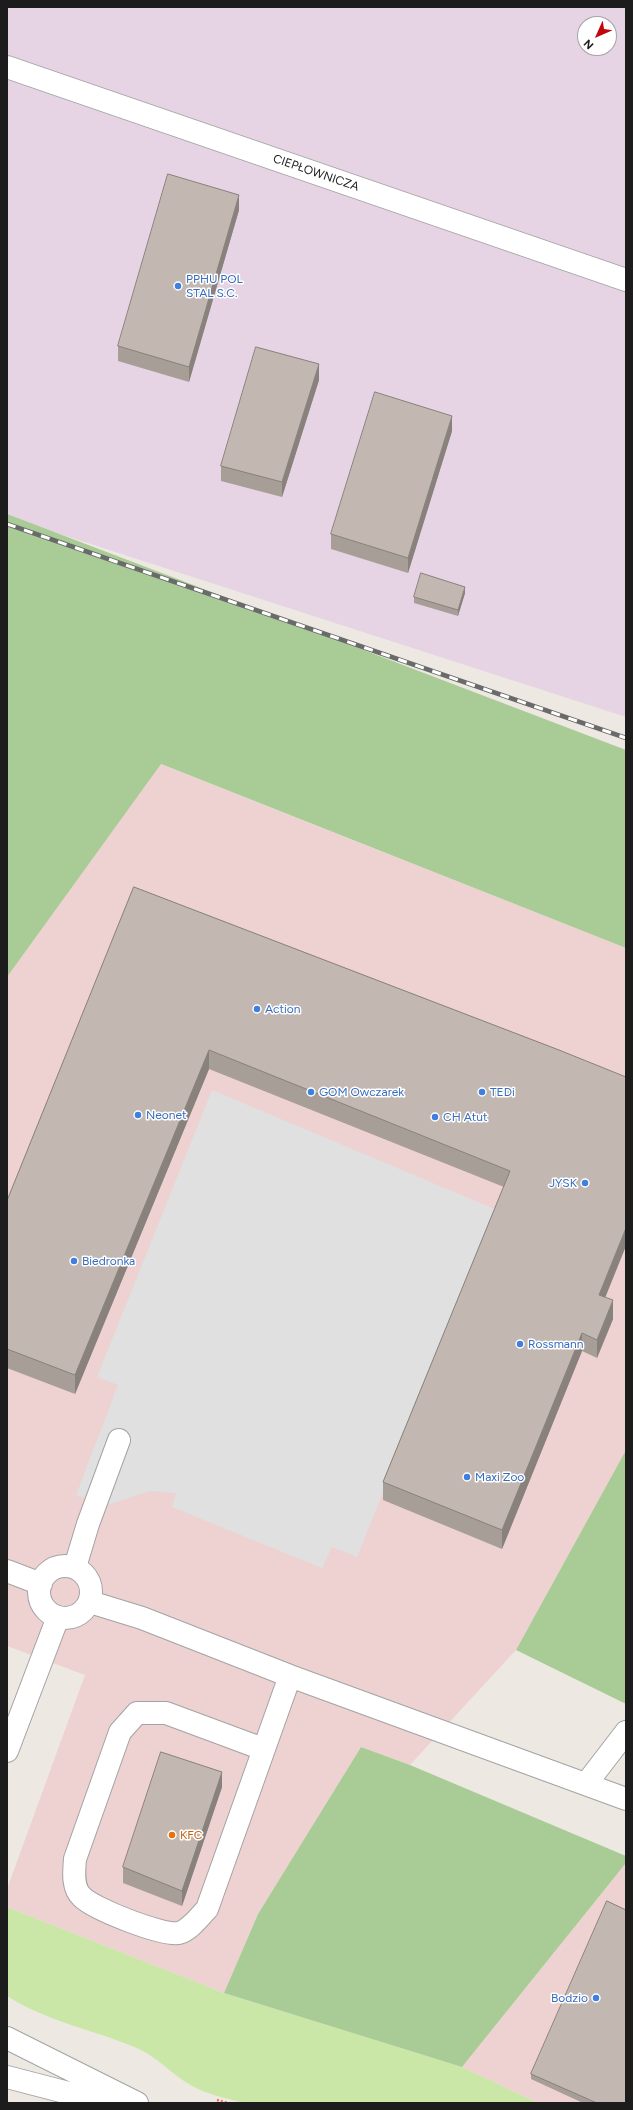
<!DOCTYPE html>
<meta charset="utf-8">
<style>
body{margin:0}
#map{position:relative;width:633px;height:2110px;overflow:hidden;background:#ede9e2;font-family:Figtree,sans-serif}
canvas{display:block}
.frame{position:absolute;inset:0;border:8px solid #1c1c1c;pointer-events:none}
.north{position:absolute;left:577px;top:16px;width:40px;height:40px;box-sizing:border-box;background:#fff;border:1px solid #a4a4a4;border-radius:50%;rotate:225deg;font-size:11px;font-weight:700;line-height:16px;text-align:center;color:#1c1c1c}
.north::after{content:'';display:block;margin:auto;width:14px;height:18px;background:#c3050e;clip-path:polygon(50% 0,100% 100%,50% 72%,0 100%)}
</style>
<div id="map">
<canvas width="633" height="2110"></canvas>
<div class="frame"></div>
<div class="north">N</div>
</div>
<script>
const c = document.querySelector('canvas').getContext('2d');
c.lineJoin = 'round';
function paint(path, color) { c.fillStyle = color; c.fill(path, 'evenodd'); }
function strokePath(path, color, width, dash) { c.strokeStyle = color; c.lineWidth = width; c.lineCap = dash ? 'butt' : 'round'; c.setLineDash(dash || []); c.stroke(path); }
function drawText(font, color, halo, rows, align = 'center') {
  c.font = font + ' Figtree,sans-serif'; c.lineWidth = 3; c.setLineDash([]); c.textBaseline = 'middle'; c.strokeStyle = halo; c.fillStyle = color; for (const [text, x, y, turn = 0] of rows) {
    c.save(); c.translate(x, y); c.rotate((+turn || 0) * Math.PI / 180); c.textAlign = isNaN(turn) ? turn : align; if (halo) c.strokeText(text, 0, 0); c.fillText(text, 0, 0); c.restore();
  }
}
paint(new Path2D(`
 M160,764L626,948V1450L516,1650L410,1765L361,1747L258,1914L224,1993L7,1907V1889L85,1675L7,1646V977Z
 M626,1863V2103H538L462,2067Z`), '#eed1d1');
paint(new Path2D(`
 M7,7H626V717L7,517ZM585,24H609V48H585Z`), '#e6d4e4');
paint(new Path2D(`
 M7,1907L224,1993L462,2067L538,2103H246C224,2098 203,2094 184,2081C169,2071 156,2057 139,2049C95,2030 48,2022 7,1996Z`), '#cae7a8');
paint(new Path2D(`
 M7,514L626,750V948L161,764L7,977Z
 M626,1450V1704L516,1650Z
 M361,1747L410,1765L626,1856V1863L462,2067L224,1993L258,1914Z`), '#a9cc97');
paint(new Path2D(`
 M212,1090L497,1210L357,1557L332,1547L322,1568L172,1507L176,1493L150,1491L108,1505L76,1495L118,1385L97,1377Z`), '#e0e0e0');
const minor = new Path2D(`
 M7,67L626,280
 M39 1592a26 26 0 1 1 52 0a26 26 0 1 1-52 0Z
 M75,1567L88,1524L119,1440
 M7,1571L41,1584
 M90,1602L142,1618L290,1676L626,1799
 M263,1749L166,1713H137L120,1732L75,1859C74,1871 72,1888 82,1897C94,1909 162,1936 179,1933C190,1930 200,1916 207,1909L290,1676
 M7,1751L58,1617
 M586,1784L626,1732
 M7,2038L137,2103
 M7,2077L107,2103`);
strokePath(minor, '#a3a3a3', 24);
strokePath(new Path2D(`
 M217,2100L228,2103`), '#f6716a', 2.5, [2, 2]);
strokePath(minor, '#fff', 22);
const rail = new Path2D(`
 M7,524L626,738`);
strokePath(rail, '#6a6a6a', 4.5);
strokePath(rail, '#fff', 3, [9]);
paint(new Path2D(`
 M239,210L189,382L118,361V346Z
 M319,380L282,497L221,481V466Z
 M452,431L408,573L331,549V534Z
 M465,593L458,616L414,603V597Z
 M134,887L559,1050L605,1297L613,1319L597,1358L582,1351L502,1549L383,1500V1482L504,1187L209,1069L75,1394L7,1368V1201Z
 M222,1787L182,1906L123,1883V1867Z
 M531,2074L626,2103H583L531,2079Z`), '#a79e98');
paint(new Path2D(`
 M239,195V210L189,382V367Z
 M319,364V380L282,497V482Z
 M452,416V431L408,573V558Z
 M465,587V593L458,616V610Z
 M209,1050V1069L75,1394V1375Z
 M626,1228V1246L599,1313V1295Z
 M613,1300V1319L597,1358V1340Z
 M582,1333V1351L502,1549V1530Z
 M222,1772V1787L182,1906V1891Z`), '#88817c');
const building = new Path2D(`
 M168,174L239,195L189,367L118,346Z
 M256,347L319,364L282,482L221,466Z
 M375,392L452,416L408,558L331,534Z
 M421,573L465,587L458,610L414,597Z
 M134,887L559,1050L626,1077V1228L599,1295L613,1300L597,1340L582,1333L502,1530L383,1482L510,1171L209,1050L75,1375L7,1349V1201Z
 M161,1752L222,1772L182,1891L123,1867Z
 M607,1901L626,1910V2103H597L531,2074Z`);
paint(building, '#c2b8b1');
strokePath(building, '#88817c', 1);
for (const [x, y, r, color] of [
 [178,286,4,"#3f7fe0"],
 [257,1009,4,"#3f7fe0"],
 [311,1092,4,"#3f7fe0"],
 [482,1092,4,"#3f7fe0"],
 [138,1115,4,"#3f7fe0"],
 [435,1117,4,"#3f7fe0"],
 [585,1183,4,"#3f7fe0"],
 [74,1261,4,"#3f7fe0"],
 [520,1344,4,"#3f7fe0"],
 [467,1477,4,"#3f7fe0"],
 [172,1835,4,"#e8710a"],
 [596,1998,4,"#3f7fe0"]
]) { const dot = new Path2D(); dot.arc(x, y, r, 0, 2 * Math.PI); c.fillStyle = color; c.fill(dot); strokePath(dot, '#fff', 1.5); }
drawText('12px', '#1c1c1c', '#fff', [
 ["CIEPŁOWNICZA",316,173,19]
]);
drawText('12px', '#366cbe', '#fff', [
 ["PPHU POL",186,279],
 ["STAL S.C.",186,293],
 ["Action",265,1009],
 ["GOM Owczarek",319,1092],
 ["TEDi",490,1092],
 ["Neonet",146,1115],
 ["CH Atut",443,1117],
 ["JYSK",577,1183,"right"],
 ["Biedronka",82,1261],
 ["Rossmann",528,1344],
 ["Maxi Zoo",475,1477],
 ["Bodzio",588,1998,"right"]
], 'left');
drawText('12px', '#c56008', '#fff', [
 ["KFC",180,1835]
], 'left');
</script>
